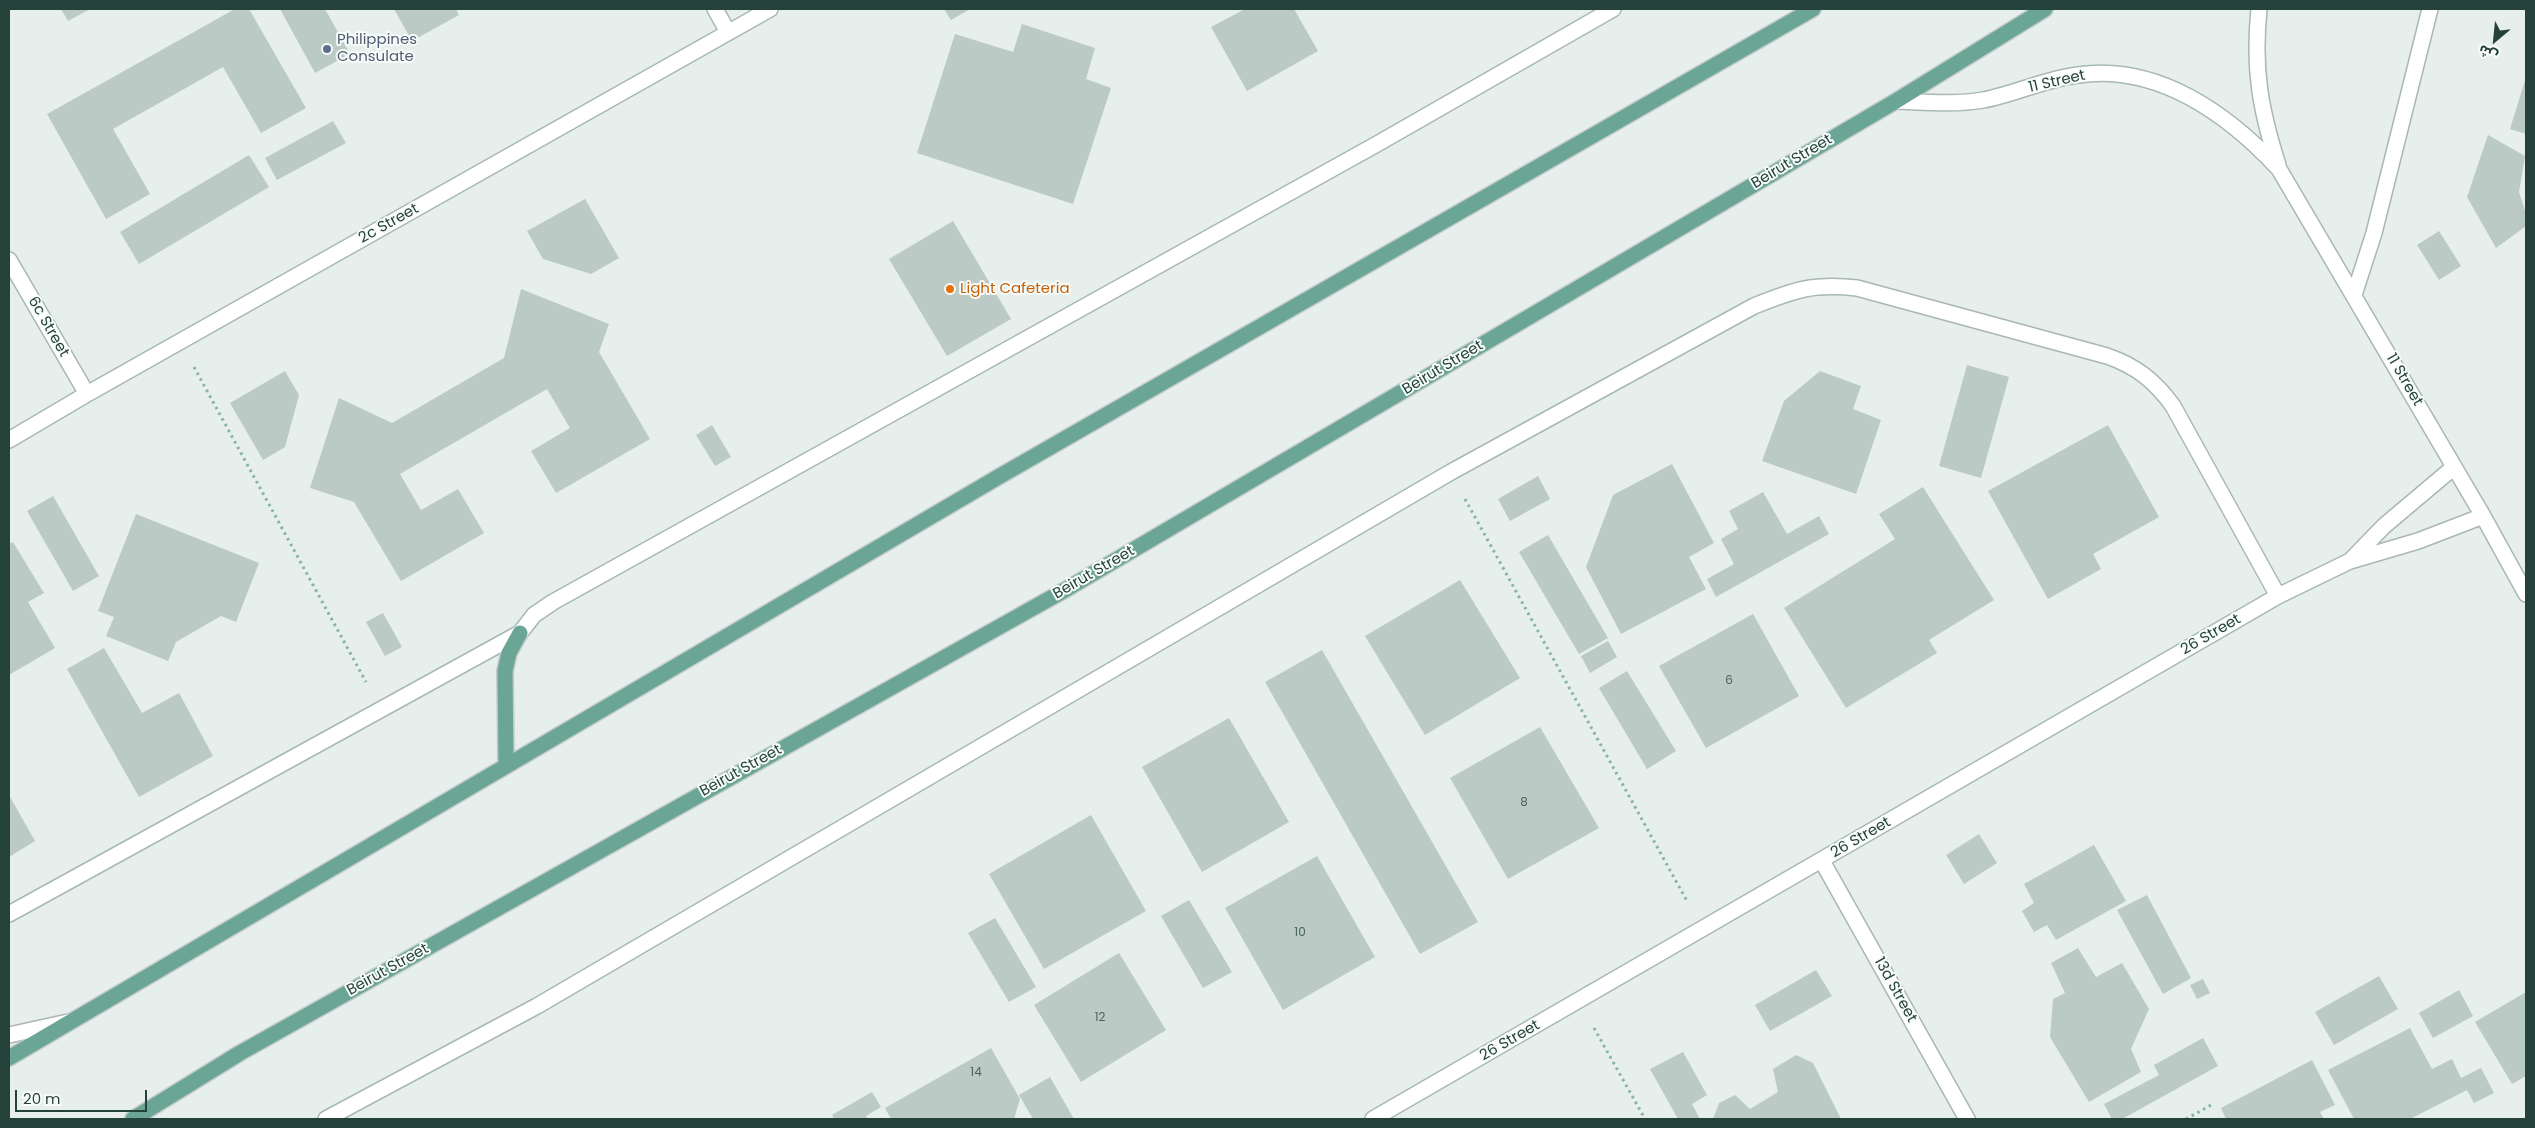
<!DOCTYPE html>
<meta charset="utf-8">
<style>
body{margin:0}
#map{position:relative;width:2535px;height:1128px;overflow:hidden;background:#e6efeb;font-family:Poppins,"Noto Sans Arabic",sans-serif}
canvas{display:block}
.frame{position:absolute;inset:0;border:10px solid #24423a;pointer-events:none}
.north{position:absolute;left:2470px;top:15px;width:50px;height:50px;-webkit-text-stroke:4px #f7fbf9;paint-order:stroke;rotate:208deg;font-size:14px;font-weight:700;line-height:20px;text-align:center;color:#24423a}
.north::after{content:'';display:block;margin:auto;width:18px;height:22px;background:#24423a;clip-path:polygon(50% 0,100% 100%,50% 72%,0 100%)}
.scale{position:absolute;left:15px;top:1090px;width:132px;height:22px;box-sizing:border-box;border:2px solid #24423a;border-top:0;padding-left:6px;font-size:15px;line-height:18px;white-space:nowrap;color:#24423a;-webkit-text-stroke:4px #f7fbf9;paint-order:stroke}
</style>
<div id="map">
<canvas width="2535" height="1128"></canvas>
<div class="frame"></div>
<div class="north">ش</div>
<div class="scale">20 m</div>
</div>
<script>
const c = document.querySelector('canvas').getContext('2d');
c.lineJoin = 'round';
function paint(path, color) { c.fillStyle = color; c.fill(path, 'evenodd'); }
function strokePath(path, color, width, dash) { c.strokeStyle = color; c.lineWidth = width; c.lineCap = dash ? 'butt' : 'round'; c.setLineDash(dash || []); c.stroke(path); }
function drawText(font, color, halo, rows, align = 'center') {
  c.font = font + ' Poppins,sans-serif'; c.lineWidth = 4; c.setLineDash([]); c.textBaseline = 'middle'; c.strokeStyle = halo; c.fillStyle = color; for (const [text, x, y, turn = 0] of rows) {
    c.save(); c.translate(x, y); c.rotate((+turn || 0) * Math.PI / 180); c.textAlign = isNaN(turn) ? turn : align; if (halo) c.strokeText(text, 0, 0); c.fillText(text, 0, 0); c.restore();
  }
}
paint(new Path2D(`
 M61,9H90L68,21Z
 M235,9H249L306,108L261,133L223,67L113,129L150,194L106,219L47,114Z
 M280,9H325L350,54L315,73Z
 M394,9H456L459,15L412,41Z
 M944,9H970L951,20Z
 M1245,9H1294L1318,51L1247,91L1211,27Z
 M1022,24L1095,48L1086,79L1111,88L1073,204L917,153L955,34L1013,52Z
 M2526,77V134L2510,129Z
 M333,121L346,143L277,180L265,158Z
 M2488,135L2525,156L2519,192L2526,214V226L2496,248L2467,197Z
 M249,155L269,187L139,264L120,232Z
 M585,199L619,258L591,274L543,259L527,231Z
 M953,221L1011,319L947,356L889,259Z
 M2439,231L2461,266L2439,280L2417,245Z
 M521,289L609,324L599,352L650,439L556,493L531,451L570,428L547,389L400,474L421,510L458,489L484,533L401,581L354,502L310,488L339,398L392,423L504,358Z
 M1967,365L2009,377L1981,478L1939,466Z
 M285,371L299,395L285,447L263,460L230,403Z
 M1820,371L1861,386L1853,409L1881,420L1856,494L1762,461L1784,401Z
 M712,425L731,457L715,466L696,435Z
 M2108,425L2159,517L2093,554L2101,569L2048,599L1988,491Z
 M1672,464L1714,543L1689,557L1706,589L1621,634L1586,567L1613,495Z
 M1538,476L1550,499L1510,521L1498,499Z
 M1923,487L1994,600L1929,640L1937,653L1846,708L1784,608L1895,539L1879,514Z
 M1763,492L1787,534L1819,516L1829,534L1716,597L1707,579L1734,564L1721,539L1738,529L1729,511Z
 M53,496L99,576L73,591L27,511Z
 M136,514L259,563L236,622L221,616L176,642L168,661L106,636L114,617L98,611Z
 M1548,535L1608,638L1579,654L1519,552Z
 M13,542L44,593L28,602L55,648L9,675V544Z
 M1460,580L1520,678L1425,735L1365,636Z
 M383,613L402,647L385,656L366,622Z
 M1753,614L1799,696L1706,748L1659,666Z
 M1608,641L1617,657L1590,673L1581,656Z
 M104,648L142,713L179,693L213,756L139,797L67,669Z
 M1322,650L1478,922L1420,954L1265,682Z
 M1627,671L1676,751L1647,769L1599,688Z
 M1229,718L1289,822L1202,872L1142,767Z
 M1540,727L1599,828L1508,879L1450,778Z
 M9,795L35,841L9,857Z
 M1091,815L1146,911L1044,969L989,874Z
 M1979,834L1997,863L1964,884L1946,855Z
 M2094,845L2126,901L2056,940L2047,925L2034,932L2022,911L2034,903L2024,884Z
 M1317,856L1375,957L1283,1010L1225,908Z
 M2147,895L2191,978L2163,994L2117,910Z
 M1189,900L1232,972L1203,988L1161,916Z
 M995,918L1036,987L1009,1002L968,933Z
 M2078,948L2096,977L2122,963L2149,1009L2131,1049L2141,1072L2089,1102L2050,1037L2053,999L2065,993L2051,963Z
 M1119,953L1166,1030L1081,1082L1034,1005Z
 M1816,970L1832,996L1770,1031L1755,1005Z
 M2379,976L2398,1009L2334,1045L2315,1012Z
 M2203,979L2210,993L2197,999L2190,985Z
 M2459,990L2473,1016L2433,1038L2419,1013Z
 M2526,992V1076L2512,1084L2475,1022Z
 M2410,1028L2432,1069L2452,1059L2461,1078L2481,1068L2494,1093L2474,1103L2467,1090L2410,1119H2354L2328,1070Z
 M2203,1038L2218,1066L2122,1119H2112L2104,1104L2159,1075L2154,1065Z
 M991,1048L1020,1099L1014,1119H891L885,1108Z
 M1683,1052L1707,1095L1692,1104L1700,1119H1678L1650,1069Z
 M1796,1055L1813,1063L1841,1119H1713L1719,1103L1735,1095L1750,1109L1778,1092L1773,1069Z
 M2312,1060L2335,1105L2320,1112L2324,1119H2226L2221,1108Z
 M1050,1077L1074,1119H1033L1019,1095Z
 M872,1092L881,1107L866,1116L868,1119H834L832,1115Z`), '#bbcac4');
const minor = new Path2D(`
 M715,9L728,32
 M2259,9C2253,69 2260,108 2278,165
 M1896,101C1924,102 1954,105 1983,100C2015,94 2045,79 2078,75C2157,63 2228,114 2279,169L2483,516L2526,594
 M9,260L87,394
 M2354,295L2374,233L2430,9
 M9,440L87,394L770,9
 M2351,560L2384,526L2454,467
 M1822,861L1967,1119
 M9,914L520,633L534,615L553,602L1377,144L1613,9
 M9,1035L68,1022
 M326,1119L537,1006L1451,472L1754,306C1794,290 1813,283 1857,288L2107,356C2136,366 2155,381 2173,406L2278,596
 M1373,1119L2278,596L2350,561L2418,541L2483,516`);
const major = new Path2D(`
 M506,765L505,671L509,653L520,633
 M9,1058L1000,476L1813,9
 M133,1119L240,1053L1065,590L1896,101L2045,9`);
strokePath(minor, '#a8b8b2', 18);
strokePath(major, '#c2cac8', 18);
strokePath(new Path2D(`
 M194,367L366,682
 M1465,499L1687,901
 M1594,1028L1645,1119
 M2186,1119L2213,1104`), '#86b3a5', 3, [2.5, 4]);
strokePath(minor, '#fff', 15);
strokePath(major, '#6aa596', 15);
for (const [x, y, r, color] of [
 [327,49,5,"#5c6f8a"],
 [950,289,5,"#e8710a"]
]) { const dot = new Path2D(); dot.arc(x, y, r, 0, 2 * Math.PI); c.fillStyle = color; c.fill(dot); strokePath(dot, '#f7fbf9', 2); }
drawText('12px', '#4a645c', null, [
 ["6",1729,681],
 ["8",1524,803],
 ["10",1300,933],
 ["12",1100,1018],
 ["14",976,1073]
]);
drawText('15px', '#4e5e75', '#f7fbf9', [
 ["Philippines",337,40],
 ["Consulate",337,57]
], 'left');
drawText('15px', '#24423a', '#f7fbf9', [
 ["11 Street",2057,82,-13],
 ["Beirut Street",1792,162,-31],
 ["2c Street",389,224,-29],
 ["6c Street",48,327,60],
 ["Beirut Street",1443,368,-31],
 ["11 Street",2404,380,60],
 ["Beirut Street",1094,573,-30],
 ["26 Street",2211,635,-30],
 ["Beirut Street",741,771,-29],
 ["26 Street",1861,838,-30],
 ["Beirut Street",388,970,-29],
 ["13d Street",1895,990,61],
 ["26 Street",1510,1041,-30]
]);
drawText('15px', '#c56008', '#f7fbf9', [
 ["Light Cafeteria",960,289]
], 'left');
</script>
